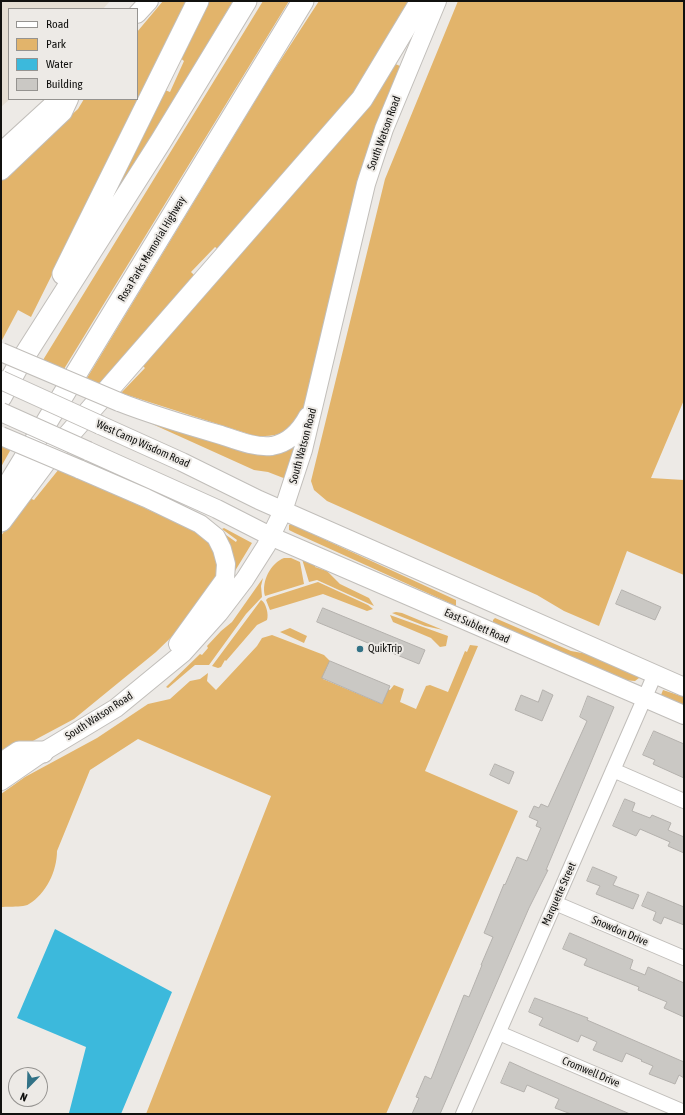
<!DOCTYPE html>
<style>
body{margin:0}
#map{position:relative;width:685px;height:1115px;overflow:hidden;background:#edeae6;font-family:"Asap Condensed",sans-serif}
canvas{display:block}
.frame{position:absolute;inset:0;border:2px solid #11110f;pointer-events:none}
.legend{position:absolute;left:8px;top:8px;width:130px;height:92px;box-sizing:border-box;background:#edeae6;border:1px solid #959390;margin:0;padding:5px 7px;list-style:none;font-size:12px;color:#11110f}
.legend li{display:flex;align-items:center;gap:8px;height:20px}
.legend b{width:20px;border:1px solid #959390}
.north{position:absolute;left:8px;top:1067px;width:40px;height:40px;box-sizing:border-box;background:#edeae6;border:1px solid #959390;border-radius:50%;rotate:203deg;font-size:11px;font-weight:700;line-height:16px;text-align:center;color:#11110f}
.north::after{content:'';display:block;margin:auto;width:14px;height:18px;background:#327286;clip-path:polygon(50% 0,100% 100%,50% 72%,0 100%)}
</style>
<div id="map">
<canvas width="685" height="1115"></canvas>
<div class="frame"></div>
<ul class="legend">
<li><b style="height:5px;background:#fff"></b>Road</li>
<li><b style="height:11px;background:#e2b46b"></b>Park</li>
<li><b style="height:11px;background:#3cb9dc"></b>Water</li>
<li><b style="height:11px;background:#cac8c4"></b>Building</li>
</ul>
<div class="north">N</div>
</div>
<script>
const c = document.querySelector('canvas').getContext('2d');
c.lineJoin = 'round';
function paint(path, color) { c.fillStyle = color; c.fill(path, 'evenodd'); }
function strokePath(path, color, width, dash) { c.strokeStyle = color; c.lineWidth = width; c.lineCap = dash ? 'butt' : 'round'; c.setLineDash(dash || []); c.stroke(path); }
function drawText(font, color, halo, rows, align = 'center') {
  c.font = font + ' "Asap Condensed",sans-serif'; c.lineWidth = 4; c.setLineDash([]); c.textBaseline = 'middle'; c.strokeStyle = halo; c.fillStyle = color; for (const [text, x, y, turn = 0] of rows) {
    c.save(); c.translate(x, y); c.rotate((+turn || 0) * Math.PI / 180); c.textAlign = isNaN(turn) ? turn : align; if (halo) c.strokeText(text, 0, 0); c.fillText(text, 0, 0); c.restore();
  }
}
paint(new Path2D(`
 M1,1H110L103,9H9L10,99L1,107Z`), '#e5ded3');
paint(new Path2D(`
 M163,1H188L31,317L18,310L1,342V179L78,109L84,99H137V32Z
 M207,1H233L94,234L165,90L170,92L184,61L179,57Z
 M263,1H289L64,369L43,360Z
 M319,1H416L351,103L218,249L215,247L191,272L195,276L185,290L123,356L101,385L87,378L269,78Z
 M458,1H684V400L651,478L684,480V575L627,551L599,626L564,611L537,595L327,501L314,490L311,481L385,179Z
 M393,63L400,66L365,161L348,220L305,406C290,431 285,437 255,436L121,393L145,368L140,363Z
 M150,421L297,443L286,479L268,472L254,470L150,423Z
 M1,445L11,449L1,467Z
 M59,469L202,534L213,547L218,557L217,575L192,617L156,652L74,719L1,758V536L27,497L34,500Z
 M291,524L456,600V606L295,533L289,530V525Z
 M224,528L252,543L235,571L219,530L236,542L237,540L222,529Z
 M284,558H291L300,562L304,584L265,596C261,581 271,563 284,558Z
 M302,559L315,565V567L327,571L340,584L369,598L374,606L317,580L309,582Z
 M263,578L261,586L262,597L246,614L209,665H195L168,688L166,687L200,654L202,655L208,648L207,646L221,631L232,622Z
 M318,582L368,605L373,609L367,611L323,594L270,610L266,600L268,598Z
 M261,600C266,602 269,615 267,620L257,625L226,661L225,660L221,667L218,668L212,666Z
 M396,612L402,613L443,630L425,626L392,613Z
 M390,615L448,636L446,646L440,647L431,638L393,622Z
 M495,618L571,651L599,656L637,674L639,678L635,681L623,680L493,623V620Z
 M290,628L307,636L304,643L280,632Z
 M272,635L324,655L330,661L323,679L382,704L388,689L390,690L394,685L404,689L400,702L416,709L426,686L430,685L448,692L465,651L467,652L470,645L478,646L425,771L518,811L386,1114H146L271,796L138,739L90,770L57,851C57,871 46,894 29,904C23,908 8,906 1,907V794L25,777L97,738L148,704L170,699L190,681L200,679L208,673L207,681L216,690L257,646L262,638Z
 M663,690L684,697V707L663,697L661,695Z`), '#e2b46b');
paint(new Path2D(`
 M55,929L172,992L121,1114L69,1113L86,1047L17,1018Z`), '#3cb9dc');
const building = new Path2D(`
 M622,590L661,607L655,620L616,604Z
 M323,608L425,650L419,664L317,622Z
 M330,661L390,686L382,704L322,678Z
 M543,690L553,695L542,721L515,710L521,695L538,702Z
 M588,696L614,707L546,870H548L529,908L440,1114H412L419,1098L416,1097L425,1076L431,1079L464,995L469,997L482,965H481L493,937L484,933L504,884L505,885L517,857L527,861L541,828L536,826L538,821L529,817L534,806L539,808L541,804L548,807L587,721L580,717Z
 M654,731L684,744V778L653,764L655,760L643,755Z
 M495,764L514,772L509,784L490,775Z
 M625,799L635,803L632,811L650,818L652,815L671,823L668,830L684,837V853L668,846L670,842L640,829L636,836L613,826Z
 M593,867L617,877L613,885L639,895L633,909L596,894L600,886L587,881Z
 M648,892L684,907V925L664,917L661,924L653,920L656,912L642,906Z
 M570,933L633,960L630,969L645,975L648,967L684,983V1017L664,1008L667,1002L638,990L639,987L584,965L587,959L563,949Z
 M535,998L588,1018L587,1020L684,1062V1078L679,1075L675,1084L649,1074L653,1066L641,1061L642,1060L626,1053L622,1062L593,1050L597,1042L581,1035L578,1042L539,1025L543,1018L529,1012Z
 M510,1062L532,1072L630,1114H571L555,1108L559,1099L527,1085L524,1092L501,1083Z`);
paint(building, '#cac8c4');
strokePath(building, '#b4b1ad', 1);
const minor = new Path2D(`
 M613,770L684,801
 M555,903L684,958
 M499,1033L684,1112
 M463,1114L655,674`);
const major = new Path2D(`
 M137,14L149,1
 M1,152L59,99
 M1,171L63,112L69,99
 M119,402C152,415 186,425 221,435C236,440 255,448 272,446C289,443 300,431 308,416
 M100,425L182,462L259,500L684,687
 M88,451L217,509L270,536L684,715
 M79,469L146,498L200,524L216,537L222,549L226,564L225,579L178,644
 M1,781L43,752L116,708L183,653L219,613L245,579L266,546L283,511L303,450L366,184L384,129L437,1`);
const highway = new Path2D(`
 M63,274L198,1
 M1,397L18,366L161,141L246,1
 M1,497L303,1
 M1,521L45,462L362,99L421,1
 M1,764L19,752H43`);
strokePath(minor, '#c1beba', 16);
strokePath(major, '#c1beba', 20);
strokePath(highway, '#c1beba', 23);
strokePath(minor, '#fff', 14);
strokePath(major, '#fff', 18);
strokePath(highway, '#fff', 21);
const majorBridge = new Path2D(`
 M1,352L119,402
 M1,380L100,425
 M1,412L88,451
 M1,436L79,469`);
strokePath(majorBridge, '#c1beba', 20, []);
strokePath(majorBridge, '#fff', 18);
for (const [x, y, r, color] of [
 [360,649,4,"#327286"]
]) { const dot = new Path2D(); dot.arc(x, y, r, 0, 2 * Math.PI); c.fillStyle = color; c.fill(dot); strokePath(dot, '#edeae6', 1.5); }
drawText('11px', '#11110f', '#edeae6', [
 ["South Watson Road",384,133,-70],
 ["Rosa Parks Memorial Highway",152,249,-59],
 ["West Camp Wisdom Road",143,444,24],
 ["South Watson Road",303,446,-75],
 ["East Sublett Road",477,626,24],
 ["South Watson Road",99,716,-33],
 ["Marquette Street",559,894,-66],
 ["Snowdon Drive",620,931,23],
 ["Cromwell Drive",591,1072,23]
]);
drawText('11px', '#11110f', '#edeae6', [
 ["QuikTrip",368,649]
], 'left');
</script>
